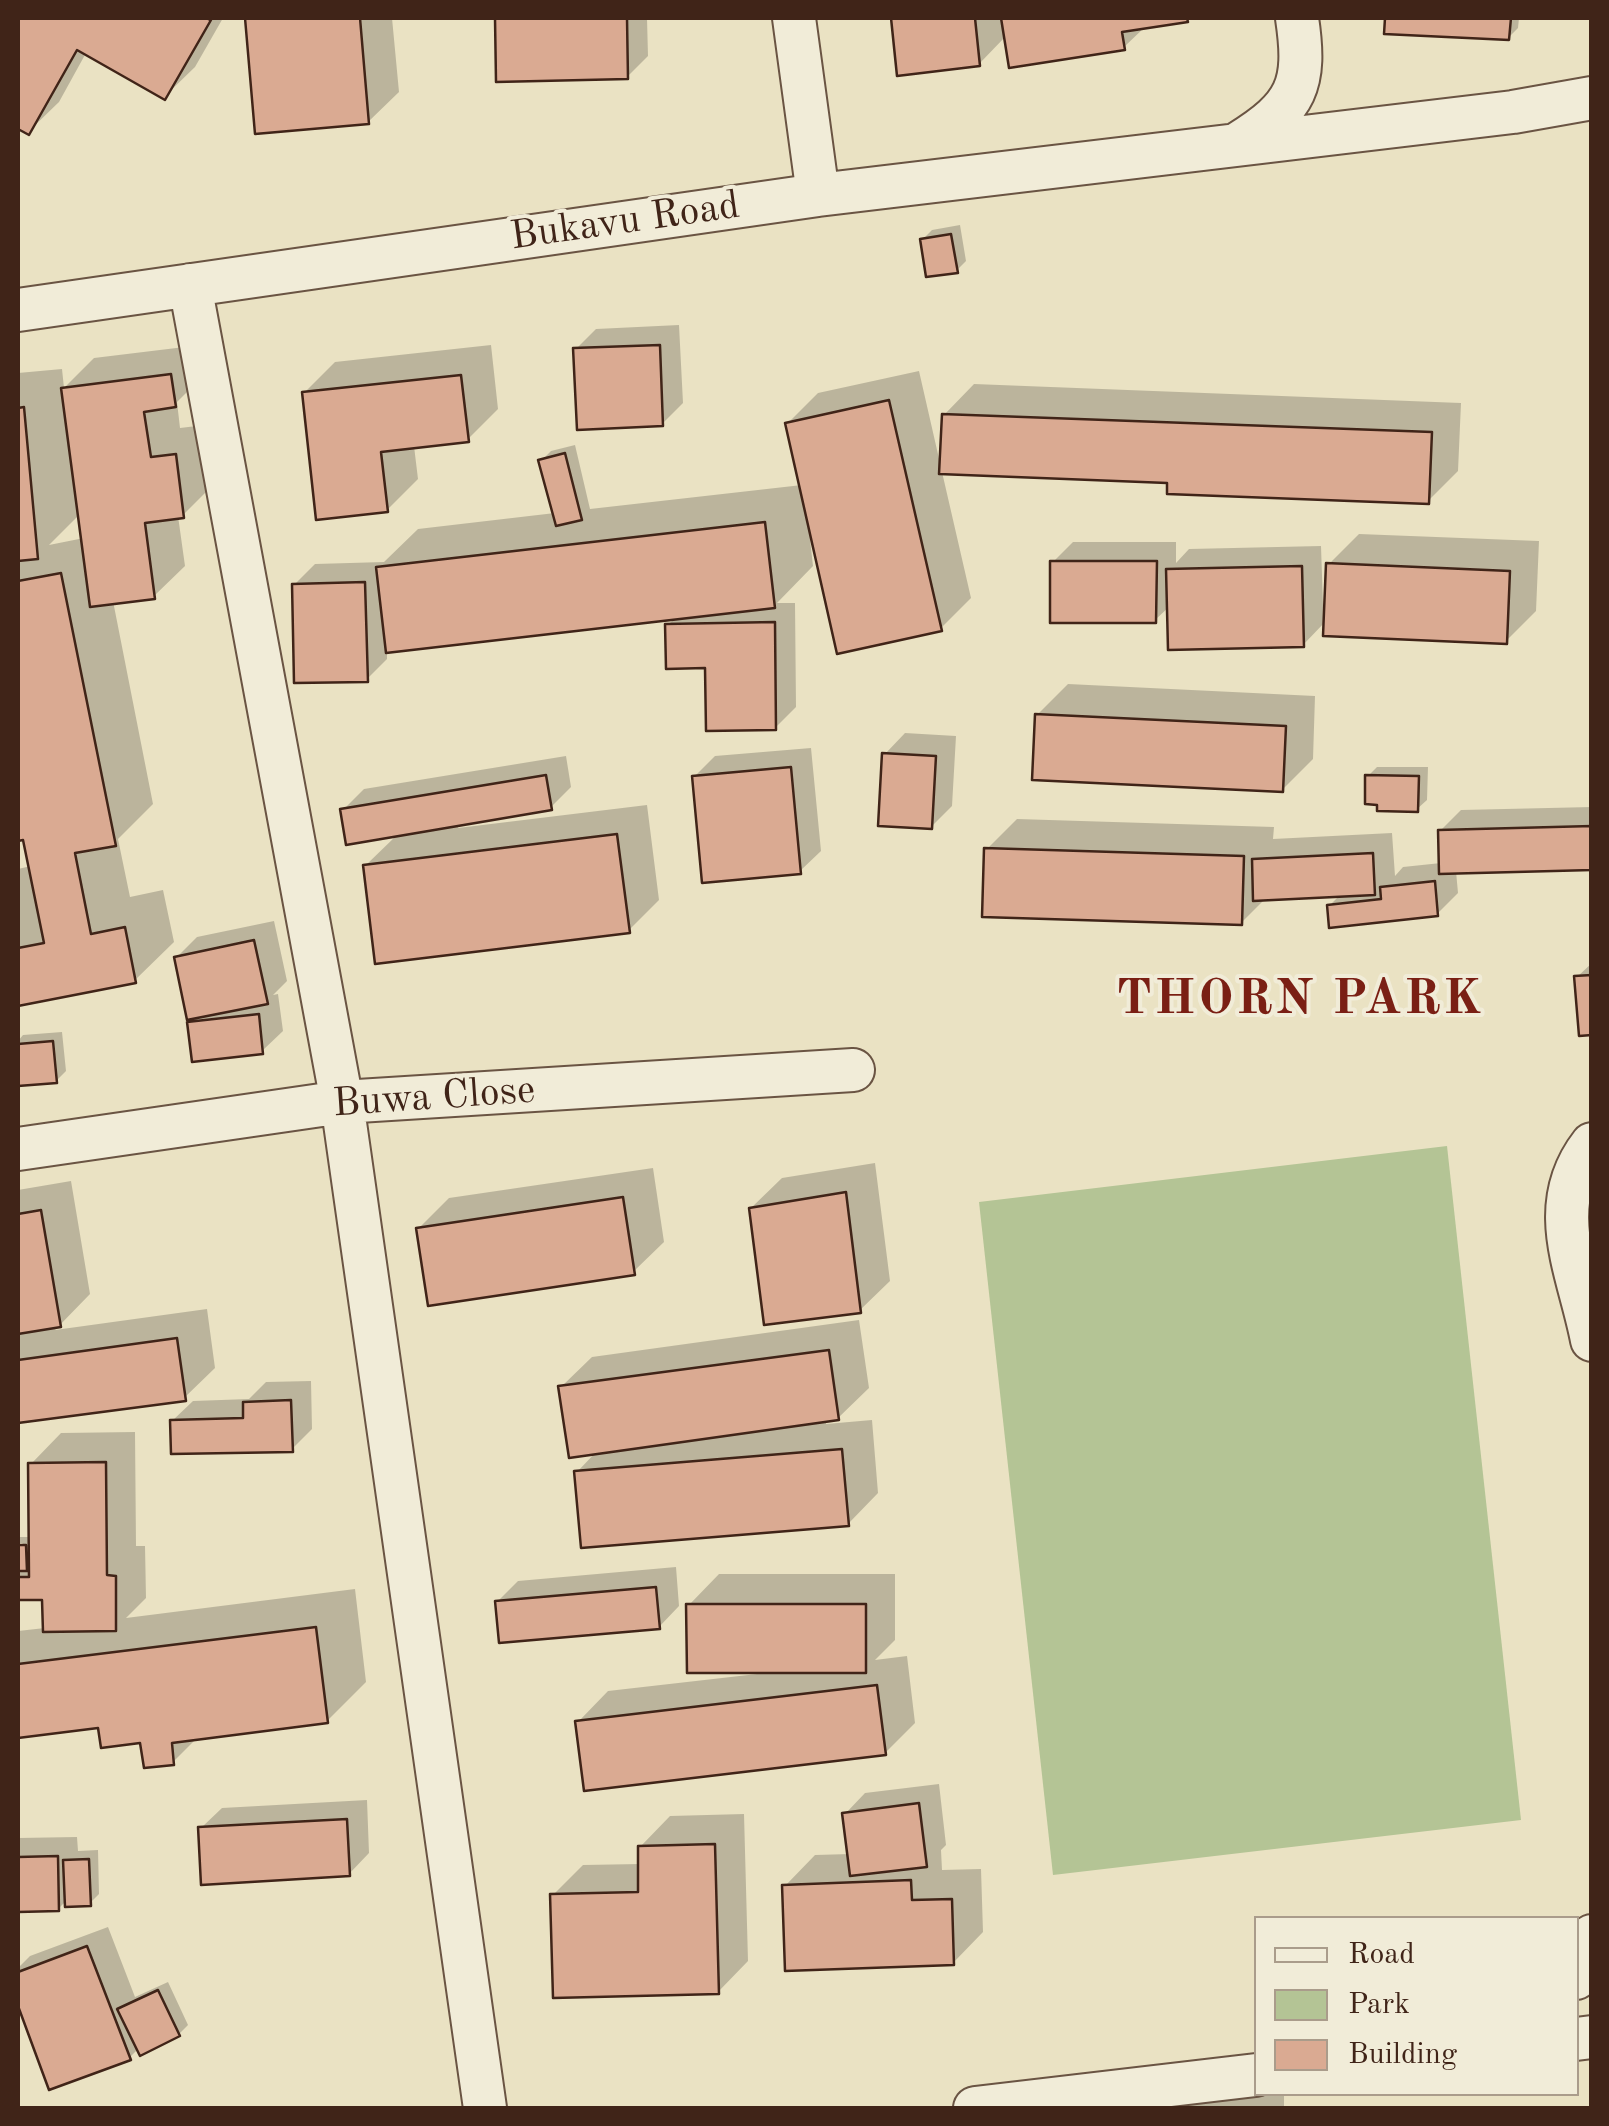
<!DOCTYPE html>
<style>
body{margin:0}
#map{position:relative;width:1609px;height:2126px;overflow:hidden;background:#eae2c3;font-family:"Old Standard TT",serif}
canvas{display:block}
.frame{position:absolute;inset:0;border:20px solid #402418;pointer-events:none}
.legend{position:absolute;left:1254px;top:1916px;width:325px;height:180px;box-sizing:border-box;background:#f1ecd8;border:2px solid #aa9c8b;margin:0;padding:12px 18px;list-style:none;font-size:30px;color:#402418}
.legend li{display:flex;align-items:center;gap:20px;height:50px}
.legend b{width:50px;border:2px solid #aa9c8b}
</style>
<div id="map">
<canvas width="1609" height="2126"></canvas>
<div class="frame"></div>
<ul class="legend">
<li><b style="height:12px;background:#f1ecd8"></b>Road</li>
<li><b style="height:28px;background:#b4c495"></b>Park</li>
<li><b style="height:28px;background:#daaa92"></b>Building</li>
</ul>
</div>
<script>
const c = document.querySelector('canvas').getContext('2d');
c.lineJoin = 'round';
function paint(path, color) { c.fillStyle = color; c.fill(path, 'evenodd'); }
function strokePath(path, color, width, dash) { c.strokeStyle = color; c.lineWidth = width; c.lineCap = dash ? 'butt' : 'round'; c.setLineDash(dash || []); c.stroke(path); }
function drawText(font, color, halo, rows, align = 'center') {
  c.font = font + ' "Old Standard TT",serif'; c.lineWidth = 8; c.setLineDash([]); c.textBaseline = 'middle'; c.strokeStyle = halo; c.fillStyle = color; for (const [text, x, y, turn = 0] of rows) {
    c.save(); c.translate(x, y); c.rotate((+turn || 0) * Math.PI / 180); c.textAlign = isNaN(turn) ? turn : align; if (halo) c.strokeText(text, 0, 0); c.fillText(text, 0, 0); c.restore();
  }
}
paint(new Path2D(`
 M1447,1146L1521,1820L1053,1875L979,1202Z`), '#b4c495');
paint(new Path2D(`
 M18,18H223L195,67L164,97L86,53L59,102L28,132L18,126Z
 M247,18H392L399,92L368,122L258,131Z
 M497,18H647L648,56L627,77L498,79Z
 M894,18H1188L1146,26L1123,48L1006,36L979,64L900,73Z
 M1388,18H1519L1518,28L1508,38L1387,32Z
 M960,225L966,261L957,270L922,240L932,230Z
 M679,325L683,403L662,424L576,349L596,329Z
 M201,345L205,374L177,402L180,428L205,425L213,485L183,515L178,516L185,566L154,596L113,601L153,804L118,839L130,897L163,890L174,942L134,981L18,1004V869L31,866L25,837L18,839V373L62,369L64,388L94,358ZM80,514L84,538L49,545Z
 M491,345L498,409L467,440L414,446L418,479L387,510L304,393L335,362Z
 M919,371L940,463L944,415L974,384L1461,403L1458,471L1428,501L1170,481L942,472L971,598L941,628L814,538L810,539L813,566L777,603H795L796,707L775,728L668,625L676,617L387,650V659L366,680L294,585L315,564L384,562L418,529L555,513L541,461L551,451L575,445L590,509L802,485L788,423L818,393Z
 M1359,534L1539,541L1536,611L1506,641L1326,621L1303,645L1170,606L1155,620L1053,562L1073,542H1176V563L1189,549L1321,546L1323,605H1327L1328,565Z
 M1068,684L1315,696L1313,759L1282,790L1037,715Z
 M905,733L956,736L952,806L931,827L885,754Z
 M811,748L821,851L800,871L694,777L715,756Z
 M566,756L571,787L550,808L458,823V828L647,805L659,900L629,930L365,866L398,834L343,810L364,789Z
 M1377,767H1428L1427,800L1417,809L1379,802L1368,776Z
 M1592,807V867L1456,871L1458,893L1437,914L1329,906L1341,894L1266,898L1241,923L986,850L1017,819L1274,827L1273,839L1392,833L1395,876L1403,867L1441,863L1440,831L1461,810Z
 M274,921L287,981L273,995L278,994L283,1031L262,1051L191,1022L199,1015L177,957L197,937Z
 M1592,963V1032L1577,977Z
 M62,1032L66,1071L56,1081L18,1084V1041L23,1035Z
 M875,1163L890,1281L859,1311L751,1208L782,1178Z
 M653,1168L664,1242L633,1272L419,1228L449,1198Z
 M71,1181L90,1294L55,1330L207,1309L215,1368L184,1398L18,1421V1190Z
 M859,1320L869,1388L838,1418L826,1420V1424L872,1420L878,1493L848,1524L577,1472L597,1451L561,1387L592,1357Z
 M311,1381L312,1429L292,1449L172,1421L193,1401L249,1399L266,1382Z
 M135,1432L136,1546H145L146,1598L126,1618L355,1589L366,1682L327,1721L198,1737L173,1762L142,1740L101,1726L18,1736V1631L45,1628L44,1598H18V1548L23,1543H18V1537H31V1464L61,1433Z
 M676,1567L679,1606L659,1627L498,1601L518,1581Z
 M719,1574H895V1640L875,1660L907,1656L915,1723L885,1753L578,1722L608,1691L757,1674L689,1605Z
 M939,1784L946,1845L941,1850L942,1870L981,1869L983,1932L953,1963L785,1886L815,1855L850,1854L845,1814L865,1793Z
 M367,1800L369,1853L349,1874L201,1828L222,1808Z
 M744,1814L748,1961L718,1992L553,1895L583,1865L640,1864V1847L670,1816Z
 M77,1837L78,1851L98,1850L99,1894L89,1904L67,1900L58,1909L18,1910V1838Z
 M108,1927L135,1997L168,1982L188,2025L179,2034L139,2048L129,2058L51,2087L18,1999V1968L30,1956Z
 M1256,2094H1284V2108H1117Z`), '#0003');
const building = new Path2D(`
 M18,18H206L211,20L165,100L77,50L29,135L18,129Z
 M245,18H360L369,124L255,134Z
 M495,18H627L628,79L496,82Z
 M891,18H975L980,66L897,76Z
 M1001,18H1187L1188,22L1122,32L1125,50L1009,68Z
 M1385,18H1511L1509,40L1384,34Z
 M951,234L958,273L926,277L920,239Z
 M660,345L663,426L577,430L573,348Z
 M171,374L176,407L144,412L151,457L176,454L184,518L145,523L155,599L90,607L61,388Z
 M461,375L469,442L381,452L388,512L316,520L302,392Z
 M889,400L942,631L837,654L785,423Z
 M24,407L38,559L18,561V408Z
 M942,414L1432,432L1429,504L1167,494V483L939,474Z
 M565,453L582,520L556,526L538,460Z
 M765,522L775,608L386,653L376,567Z
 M1050,561H1157L1156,623H1050Z
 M1326,563L1510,571L1507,644L1323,636Z
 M1302,566L1304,647L1168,650L1166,569Z
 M61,573L116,846L75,853L91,934L125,927L136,983L18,1006V948L44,943L23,840L18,841V581Z
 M365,582L368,682L294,683L292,584Z
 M775,622L776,730L706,731L705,668L666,669L665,624Z
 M1035,714L1286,726L1283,792L1032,780Z
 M882,753L936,756L932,829L878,826Z
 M791,767L801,874L702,883L692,776Z
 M546,775L552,810L346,845L340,809Z
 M1365,775L1419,776L1418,812L1377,811V805L1365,804Z
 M1592,826V870L1439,874L1438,830Z
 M617,834L630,933L375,964L363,865Z
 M984,848L1244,856L1242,925L982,917Z
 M1373,853L1375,895L1253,901L1252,859Z
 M1435,881L1438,916L1329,928L1327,905L1381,899L1380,887Z
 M254,940L268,1004L187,1020L174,957Z
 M1592,975V1035L1579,1036L1574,976Z
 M259,1014L263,1054L192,1062L187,1022Z
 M53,1041L57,1083L18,1086V1044Z
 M846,1192L861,1313L764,1325L749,1208Z
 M623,1197L635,1275L428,1306L416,1228Z
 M41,1210L61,1327L18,1334V1214Z
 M177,1338L186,1401L18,1423V1360Z
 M829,1350L839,1420L569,1458L558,1386Z
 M291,1400L293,1452L171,1454L170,1420L243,1418V1402Z
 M842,1449L849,1526L581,1548L574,1471Z
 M106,1462L107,1575L116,1576V1631L43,1632L42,1600H18V1577H29L28,1463Z
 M18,1545H26L27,1571H18Z
 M656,1587L660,1629L499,1643L495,1601Z
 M686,1604H866V1673H687Z
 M316,1627L328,1723L172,1743L174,1765L144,1768L140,1743L101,1748L98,1728L18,1738V1664Z
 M877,1685L886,1755L584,1791L575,1721Z
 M919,1803L927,1867L850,1876L842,1813Z
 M347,1819L350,1876L201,1885L198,1827Z
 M715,1844L719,1994L553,1998L550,1894L638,1892V1846Z
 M58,1856L59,1911L18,1912V1857Z
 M89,1859L91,1906L65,1907L63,1860Z
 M911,1880L912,1900L952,1899L954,1965L785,1971L782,1885Z
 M87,1946L131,2060L49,2090L18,2006V1972Z
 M158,1990L180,2036L140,2056L117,2009Z`);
paint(building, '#daaa92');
strokePath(building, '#402418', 2.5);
const street = new Path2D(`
 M794,18L818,195
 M1239,143C1297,107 1307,85 1297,18
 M190,285L342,1102L485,2108
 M18,310L818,195L1513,112L1592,98
 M1592,1144C1543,1207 1579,1272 1592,1340
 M18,1149L342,1102L853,1070
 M1576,1978L1592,1936
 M1576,2039L1592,2037
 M975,2108L1256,2075`);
strokePath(street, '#6a5443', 46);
strokePath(street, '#f1ecd8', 42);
drawText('40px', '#402418', '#f1ecd8', [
 ["Bukavu Road",625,222,-8],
 ["Buwa Close",434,1098,-4]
]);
c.letterSpacing = '2.5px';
drawText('bold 50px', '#7a1f14', '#f1ecd8', [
 ["THORN PARK",1300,1000]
]);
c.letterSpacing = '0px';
</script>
